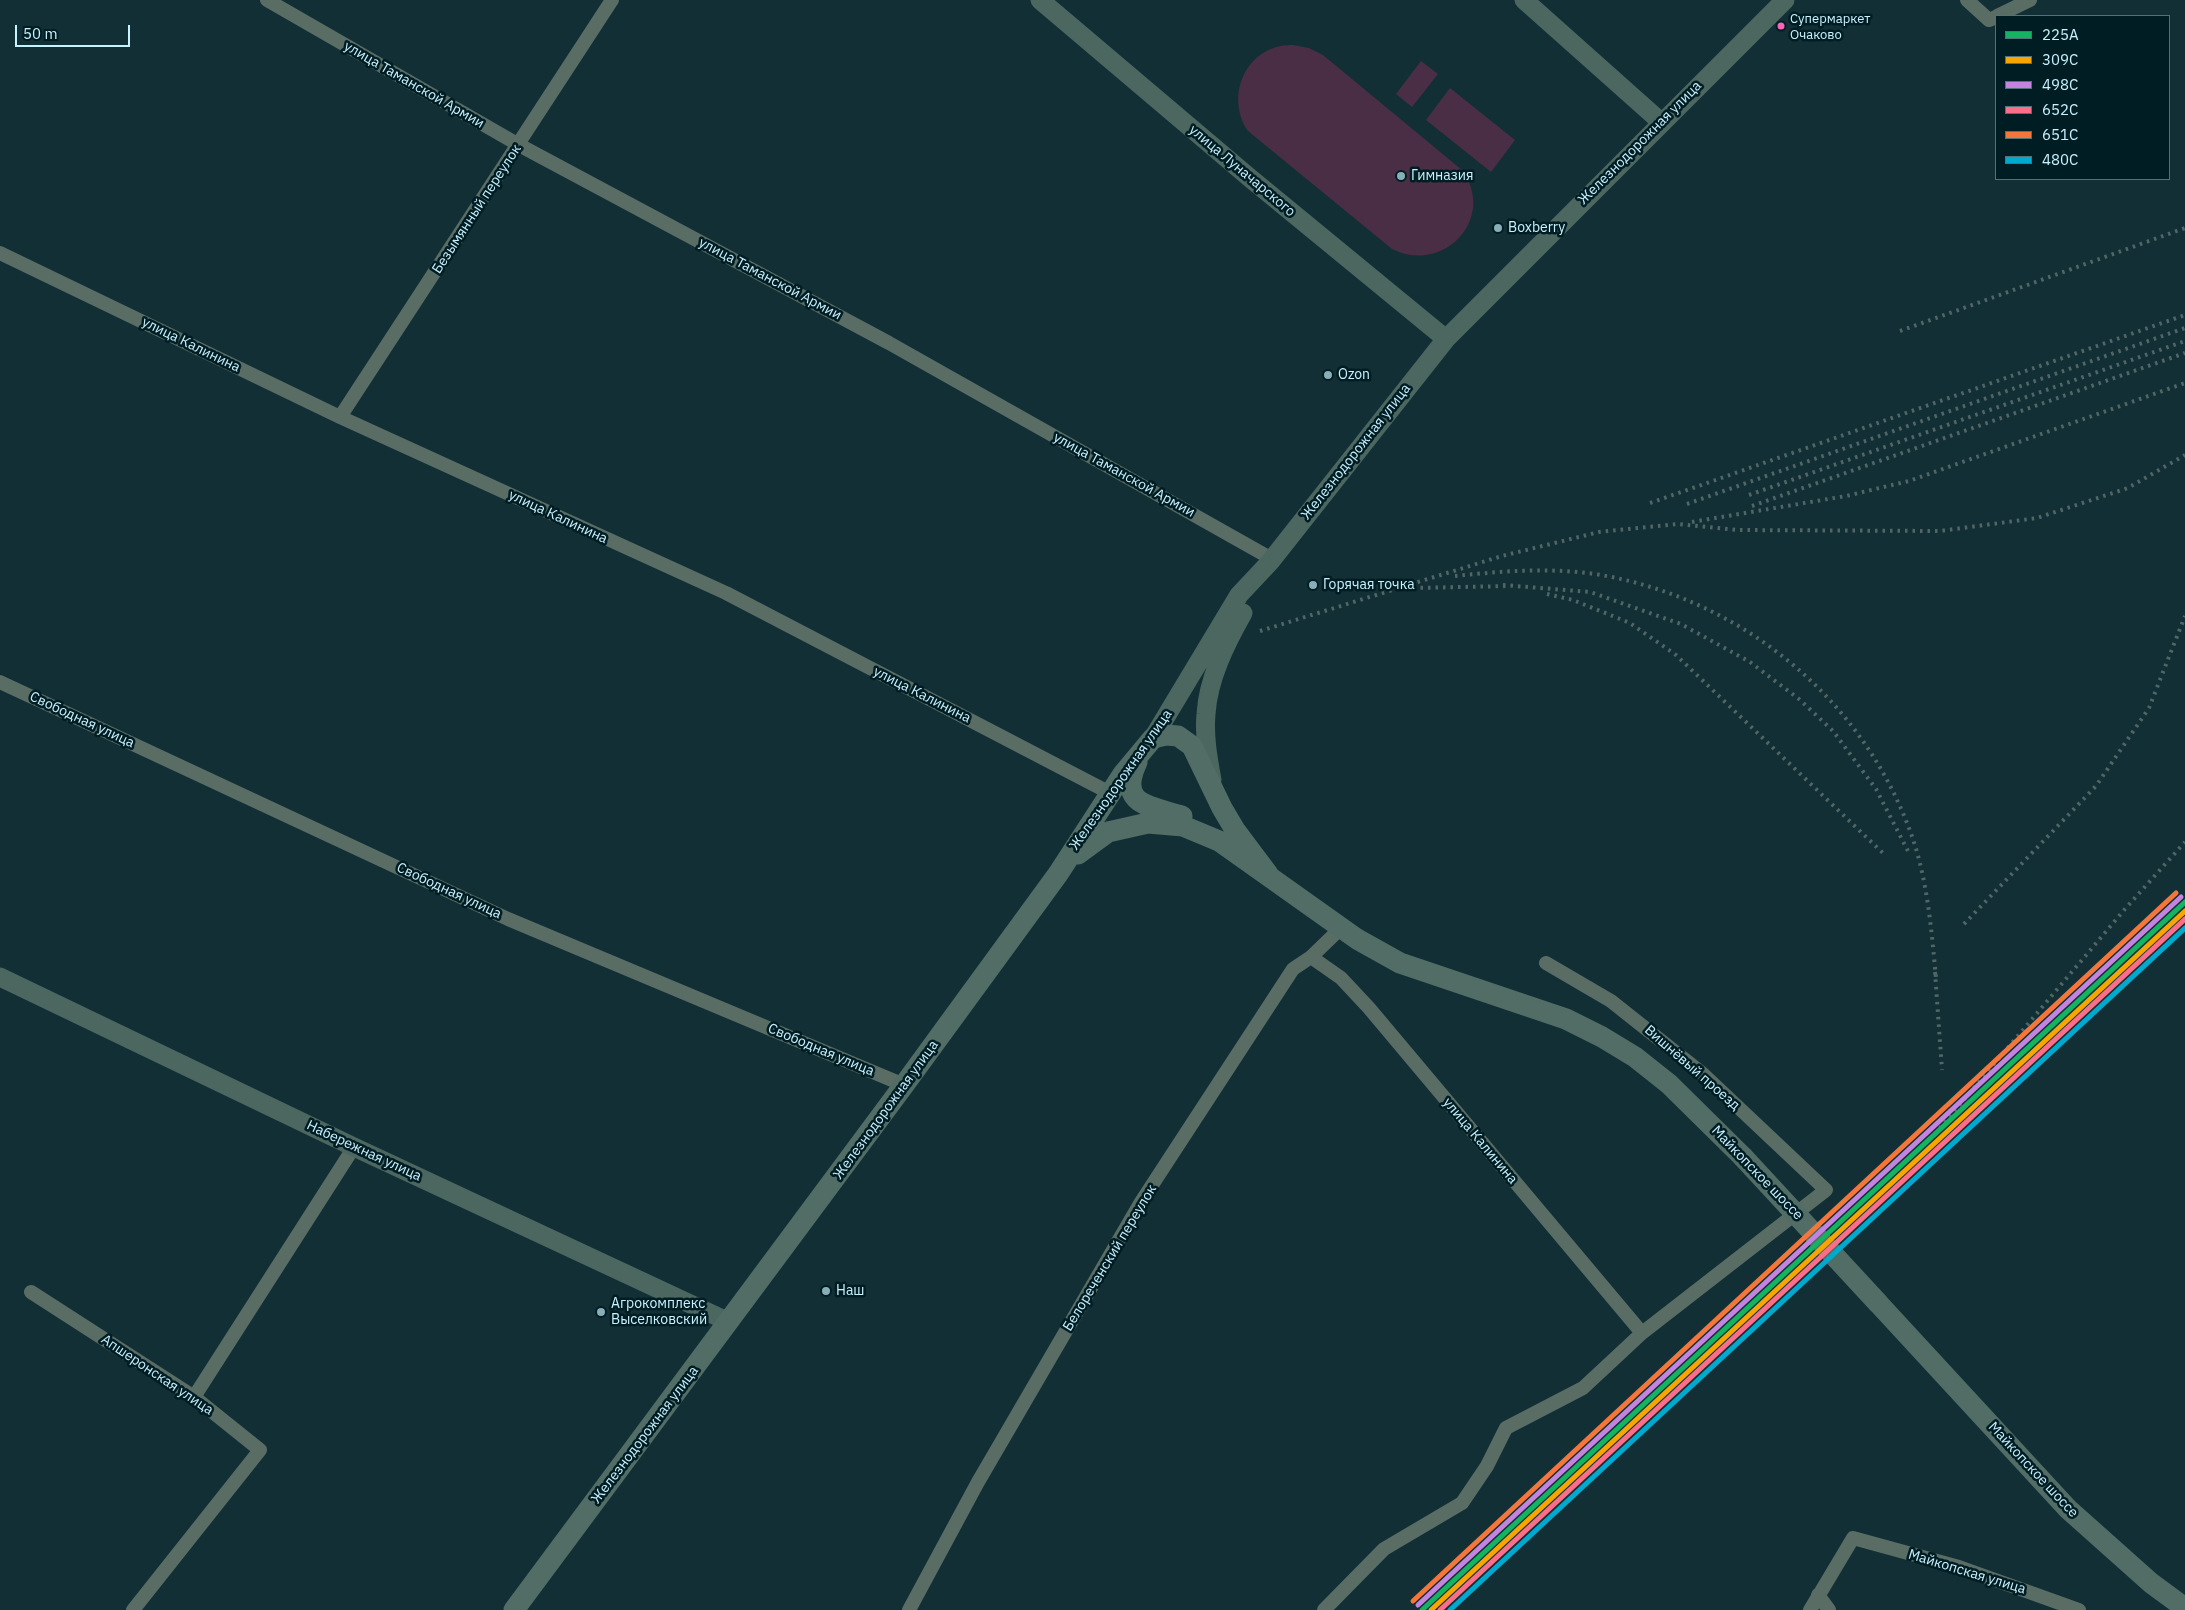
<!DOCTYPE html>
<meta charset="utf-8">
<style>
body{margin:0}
#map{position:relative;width:2185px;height:1610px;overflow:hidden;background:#122f35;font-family:"IBM Plex Sans",sans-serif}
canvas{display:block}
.legend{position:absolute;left:1995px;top:15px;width:175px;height:165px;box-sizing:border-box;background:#011d24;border:1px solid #51727b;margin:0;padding:6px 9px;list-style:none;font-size:15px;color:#c8f2fe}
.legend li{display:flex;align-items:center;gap:10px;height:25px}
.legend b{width:25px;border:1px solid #51727b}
.scale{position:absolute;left:15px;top:25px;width:115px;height:22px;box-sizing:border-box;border:2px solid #c8f2fe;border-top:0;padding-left:6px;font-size:15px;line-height:18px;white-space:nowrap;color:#c8f2fe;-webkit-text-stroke:4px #011d24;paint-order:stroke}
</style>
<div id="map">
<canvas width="2185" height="1610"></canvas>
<ul class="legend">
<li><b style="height:6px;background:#13b361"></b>225А</li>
<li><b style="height:6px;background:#f7a600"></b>309С</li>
<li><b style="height:6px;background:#c483df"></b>498С</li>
<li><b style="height:6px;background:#fb6d88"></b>652С</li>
<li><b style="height:6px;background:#f5763a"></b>651С</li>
<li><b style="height:6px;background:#00a9ce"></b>480С</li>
</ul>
<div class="scale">50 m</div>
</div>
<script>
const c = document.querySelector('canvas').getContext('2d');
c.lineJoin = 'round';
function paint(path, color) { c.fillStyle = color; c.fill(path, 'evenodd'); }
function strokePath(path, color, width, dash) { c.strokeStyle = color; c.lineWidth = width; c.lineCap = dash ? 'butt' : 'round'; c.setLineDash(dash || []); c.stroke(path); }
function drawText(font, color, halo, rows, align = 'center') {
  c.font = font + ' "IBM Plex Sans",sans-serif'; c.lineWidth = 5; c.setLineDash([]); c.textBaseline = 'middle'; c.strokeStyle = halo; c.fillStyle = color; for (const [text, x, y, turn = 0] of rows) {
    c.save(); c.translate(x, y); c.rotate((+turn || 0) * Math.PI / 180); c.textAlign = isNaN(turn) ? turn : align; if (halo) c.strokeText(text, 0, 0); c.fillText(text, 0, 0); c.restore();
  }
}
paint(new Path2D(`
 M1293,45L1309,48L1323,55L1462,170C1497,218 1444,275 1392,249L1248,131C1224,95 1247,44 1293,45Z
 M1421,61L1438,74L1412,107L1396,94Z
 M1450,88L1515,140L1491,172L1426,120Z`), '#492e45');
strokePath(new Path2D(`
 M267,0L519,145L889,343L1272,559
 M1967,0L1989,20L1996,17
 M1997,16L2030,0
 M0,253L340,417L726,593L1110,793
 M340,417L612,0
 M0,682L508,919L904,1085
 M1311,957L1341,978L1369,1008L1642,1333
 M31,1292L194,1397L260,1450L133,1610
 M194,1397L354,1147
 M1818,1595L1829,1610
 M909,1610L978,1482L1141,1202L1293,969L1311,957L1341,928
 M1324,1610L1384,1549L1462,1503L1487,1466L1506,1428L1583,1388L1642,1333L1826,1190L1703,1074L1611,1001L1546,963
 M1810,1610L1853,1538L1959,1567L2079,1610`), '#596d65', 14);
strokePath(new Path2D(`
 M1040,0L1250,178L1446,339
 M1524,0L1661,122
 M1153,738L1239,595L1270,562L1446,339L1785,0
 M1212,780C1208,758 1204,736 1206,714C1208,679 1226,643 1243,613
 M0,977L354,1147L729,1322`), '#4c6660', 19);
strokePath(new Path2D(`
 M1137,762C1117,805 1149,806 1182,816
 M1078,854L1108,832L1148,823L1183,826L1219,841L1357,939L1400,963L1566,1019L1602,1037L1635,1057L1669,1084L1743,1157
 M1878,1303L2068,1509L2151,1583L2185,1608
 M514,1610L904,1085L1058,874L1123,774L1153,738L1166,735L1178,736L1192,746L1222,808L1235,830L1268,874`), '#516d65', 21);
strokePath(new Path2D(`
 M1900,331L2185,228
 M1749,495L2185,341
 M1650,503L2185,315
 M1687,504L2185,328
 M1752,506L2185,353
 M1692,522L1846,496L1909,481L2185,383
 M1455,576C1503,571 1553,567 1601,575C1738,599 1856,693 1907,823C1927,872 1931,926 1936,978
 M1503,585L1590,592L1681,624L1750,662L1799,699L1833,731L1876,789L1909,853
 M1413,588L1510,586
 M1547,594L1573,600L1630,623L1676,655L1885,855
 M1260,631L1502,556L1599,532L1677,524L1737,530L1940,531L2037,518L2128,488L2185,455
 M1964,924L2096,786L2149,708L2185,616
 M1935,972L1942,1070
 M1935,1134L2125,909L2185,842`), '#526667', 4, [2.5, 5]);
strokePath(new Path2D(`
 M1743,1157L1878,1303`), '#516d65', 21);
strokePath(new Path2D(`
 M1422,1610L2185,902`), '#13b361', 5);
strokePath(new Path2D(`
 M1431,1610L2185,911`), '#f7a600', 5);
strokePath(new Path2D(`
 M1418,1605L2181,897`), '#c483df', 5);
strokePath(new Path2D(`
 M1440,1610L2185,919`), '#fb6d88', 5);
strokePath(new Path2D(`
 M1413,1601L2176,893`), '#f5763a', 5);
strokePath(new Path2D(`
 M1450,1610L2185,928`), '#00a9ce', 5);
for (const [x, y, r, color] of [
 [1781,26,4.5,"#fa66b7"],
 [1401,176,5,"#88aeb8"],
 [1498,228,5,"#88aeb8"],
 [1328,375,5,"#88aeb8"],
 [1313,585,5,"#88aeb8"],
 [826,1291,5,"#88aeb8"],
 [601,1312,5,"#88aeb8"]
]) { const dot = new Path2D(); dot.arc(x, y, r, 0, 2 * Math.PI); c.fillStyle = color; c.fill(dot); strokePath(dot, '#011d24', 2); }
drawText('13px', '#c8f2fe', '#011d24', [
 ["Супермаркет",1790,19],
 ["Очаково",1790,35]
], 'left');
drawText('14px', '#c8f2fe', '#011d24', [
 ["улица Таманской Армии",414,85,30],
 ["Железнодорожная улица",1640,143,-45],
 ["улица Луначарского",1242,171,40],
 ["Безымянный переулок",477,209,-57],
 ["улица Таманской Армии",770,279,28],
 ["улица Калинина",191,345,26],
 ["Железнодорожная улица",1356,452,-52],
 ["улица Таманской Армии",1124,475,29],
 ["улица Калинина",558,517,25],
 ["улица Калинина",922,695,27],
 ["Свободная улица",82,720,25],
 ["Железнодорожная улица",1121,780,-55],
 ["Свободная улица",449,891,25],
 ["Свободная улица",821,1050,23],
 ["Вишнёвый проезд",1692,1068,41],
 ["Железнодорожная улица",886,1110,-54],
 ["улица Калинина",1480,1141,50],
 ["Набережная улица",364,1151,25],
 ["Майкопское шоссе",1757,1173,46],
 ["Белореченский переулок",1110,1258,-59],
 ["Апшеронская улица",157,1375,34],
 ["Железнодорожная улица",645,1435,-53],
 ["Майкопское шоссе",2033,1470,47],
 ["Майкопская улица",1967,1572,17]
]);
drawText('14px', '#c8f2fe', '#011d24', [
 ["Гимназия",1411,176],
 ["Boxberry",1508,228],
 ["Ozon",1338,375],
 ["Горячая точка",1323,585],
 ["Наш",836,1291],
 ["Агрокомплекс",611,1304],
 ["Выселковский",611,1320]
], 'left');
</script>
